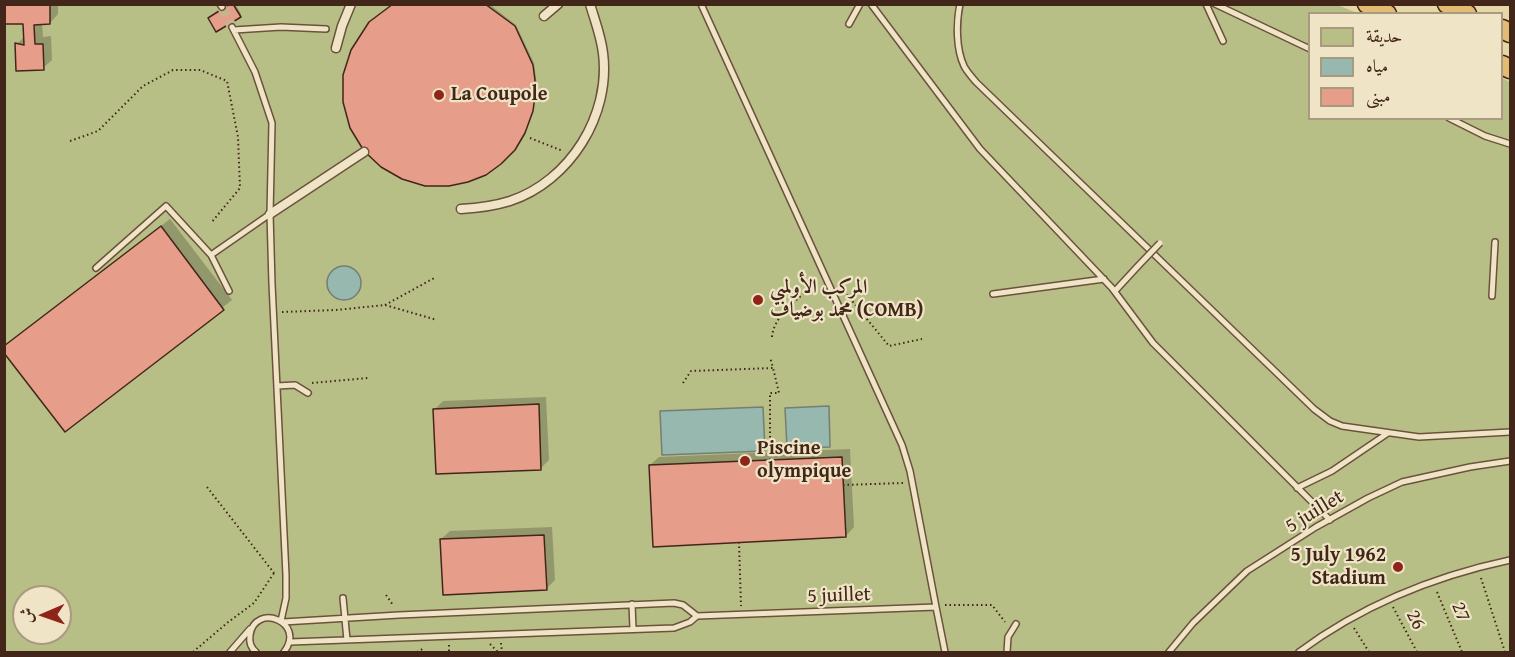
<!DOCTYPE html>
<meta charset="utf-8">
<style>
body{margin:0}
#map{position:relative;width:1515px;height:657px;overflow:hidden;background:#e6d7a8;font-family:"Gentium Book Plus",Amiri,serif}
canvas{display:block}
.frame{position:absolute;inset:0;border:6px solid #43261a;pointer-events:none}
.legend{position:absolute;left:1308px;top:12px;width:195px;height:108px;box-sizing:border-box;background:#efe5c6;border:2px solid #aa9981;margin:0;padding:8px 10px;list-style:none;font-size:18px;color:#43261a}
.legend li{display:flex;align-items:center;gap:12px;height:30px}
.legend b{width:30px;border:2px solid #aa9981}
.north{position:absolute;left:12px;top:585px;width:60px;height:60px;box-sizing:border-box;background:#efe5c6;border:2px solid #aa9981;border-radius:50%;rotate:268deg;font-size:16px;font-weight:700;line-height:24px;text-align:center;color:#43261a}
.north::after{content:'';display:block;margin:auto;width:21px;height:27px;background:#8f2418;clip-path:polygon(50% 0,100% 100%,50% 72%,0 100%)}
</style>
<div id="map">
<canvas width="1515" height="657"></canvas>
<div class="frame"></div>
<ul class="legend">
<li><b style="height:16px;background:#b7be86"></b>حديقة</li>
<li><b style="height:16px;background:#97b8ae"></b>مياه</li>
<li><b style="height:16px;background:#e69d89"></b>مبنى</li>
</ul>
<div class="north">ش</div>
</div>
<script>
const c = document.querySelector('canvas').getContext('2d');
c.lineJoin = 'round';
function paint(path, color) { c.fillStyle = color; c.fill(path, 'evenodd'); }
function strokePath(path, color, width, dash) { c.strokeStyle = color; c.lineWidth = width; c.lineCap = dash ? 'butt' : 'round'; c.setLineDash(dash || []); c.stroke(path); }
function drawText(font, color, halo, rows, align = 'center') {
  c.font = font + ' "Gentium Book Plus",Amiri,serif'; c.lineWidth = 4.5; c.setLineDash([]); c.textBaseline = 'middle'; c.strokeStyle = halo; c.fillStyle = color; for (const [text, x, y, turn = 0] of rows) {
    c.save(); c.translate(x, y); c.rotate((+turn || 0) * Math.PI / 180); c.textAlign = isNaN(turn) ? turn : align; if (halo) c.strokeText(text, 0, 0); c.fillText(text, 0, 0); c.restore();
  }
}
paint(new Path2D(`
 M4,5H1338L1357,13L1310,14V118H1502V78L1510,82V652H5ZM24,597H60V633H24Z`), '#b7be86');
const water = new Path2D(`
 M327 283a17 17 0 1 1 34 0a17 17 0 1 1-34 0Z
 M829,406L830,447L787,448L785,408Z
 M763,407L765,451L662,455L660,411Z`);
paint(water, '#97b8ae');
strokePath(water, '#757e73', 1.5);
paint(new Path2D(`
 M4,4H58V14L50,23H42L43,37L51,36L52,60L43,68L17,44L25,36L24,22Z
 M232,4H235L241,14L240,16Z
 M395,4H489L516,25L534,63L537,86L534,109L526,130L516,146Z
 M170,219L232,300L65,430L12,340Z
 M546,397L549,460L541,468L435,409L443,401Z
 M850,449L854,527L846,536L650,465L659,457Z
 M552,527L555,580L546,589L441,539L450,531Z`), '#0003');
const building = new Path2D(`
 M4,4H50V24L34,25L35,44H43L44,70L16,71L15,43L24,45L23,24H4Z
 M230,4H233L241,17L216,32L208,18Z
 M393,4H485L515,26L533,65L536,88L533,111L525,133L515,150L501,164L486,175L468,182L449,186H425L402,179L381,167L364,151L350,128L343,102V75L351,50L369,22Z
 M161,226L224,310L65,432L4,353V346Z
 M539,404L541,470L436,474L433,409Z
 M842,457L846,537L653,547L649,465Z
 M544,535L547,590L443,595L440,539Z`);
paint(building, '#e69d89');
strokePath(building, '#43261a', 1.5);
strokePath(new Path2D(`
 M222,7L232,27`), '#c5b48c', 10, [10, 5]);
const service = new Path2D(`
 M220,4L222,7
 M701,4L902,445L910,471L936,607
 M871,4L980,149L1112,288L1153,343L1330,520
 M960,4C956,23 956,49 964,66C967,72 972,77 976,82L1314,409L1330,421L1342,426L1419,437L1510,432
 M1206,4L1223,41
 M1215,4L1310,49
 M849,24L860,4
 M232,27L255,72L272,123L270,214L272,284L286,575V598L281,621
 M234,30L281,27L326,29
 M1449,118L1485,136L1510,144
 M96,268L166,206L211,255
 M229,291L211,255L270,214
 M1115,291L1138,266
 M993,294L1104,279
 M1492,296L1495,242
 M277,386L295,385L308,393
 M1297,488L1332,471L1388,433
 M343,598L347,640
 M632,604L633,629
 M697,616L936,607L945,652
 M283,622L399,615L674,603L683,605L697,616
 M290,642L674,628L690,622L697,616
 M230,652L250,629
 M256,652C251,648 249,642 250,635C255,602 307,622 284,652
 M1007,652L1008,637L1016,624
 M1169,652L1193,623L1247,571L1316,527L1368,498L1402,482L1470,467L1510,461
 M1299,652C1361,606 1435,576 1510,560`);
const pedestrian = new Path2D(`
 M544,16L558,4
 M336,48L342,26L351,4
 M461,209C478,208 494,206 510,201C570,181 611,115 603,53C601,36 595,21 590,4
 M270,214L364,152`);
const trunk = new Path2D(`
 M1367,4L1387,14
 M1447,4L1467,14
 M1502,29L1510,33
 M1502,65L1510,69`);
strokePath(service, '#6c523e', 8);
strokePath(pedestrian, '#6c523e', 11);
strokePath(trunk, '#43261a', 21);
strokePath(new Path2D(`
 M530,138L563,151
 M70,141L98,131L143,86L173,70H200L227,81L238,137L240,188L211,223
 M844,291L889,346L922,339
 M385,305L436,277
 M282,312L336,310L385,305L437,320
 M772,337C774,314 800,298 816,283
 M312,383L368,378
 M683,383L691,371L773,368L770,357
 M770,460V393H779L773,368
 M843,485L903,483
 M207,487L274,573L276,574
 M739,542L741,606
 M1481,578L1505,652
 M1437,592L1462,652
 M386,595L393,605
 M945,605H992L1005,622
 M1393,607L1417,652
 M1354,628L1369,652
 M501,643L502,652
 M490,644L498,652
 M449,645V652
 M193,652L227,623L254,603L274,573
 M417,652L424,648`), '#43261a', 2, [1.5, 3]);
strokePath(service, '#efe5c6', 5);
strokePath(pedestrian, '#efe5c6', 8);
strokePath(trunk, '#e3bc74', 18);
const serviceBridge = new Path2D(`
 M1138,266L1160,243`);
strokePath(serviceBridge, '#6c523e', 8, []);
strokePath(serviceBridge, '#efe5c6', 5);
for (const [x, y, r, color] of [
 [439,95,6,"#8f2418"],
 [758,300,6,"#8f2418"],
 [745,461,6,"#8f2418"],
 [1398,567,6,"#8f2418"]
]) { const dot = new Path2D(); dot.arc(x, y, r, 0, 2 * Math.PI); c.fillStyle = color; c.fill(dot); strokePath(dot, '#efe5c6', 2); }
drawText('bold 20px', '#43261a', '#efe5c6', [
 ["La Coupole",451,95],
 ["المركب الأولمبي",770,288],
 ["محمد بوضياف (COMB)",770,311],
 ["Piscine",757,449],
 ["olympique",757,472],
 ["5 July 1962",1386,556,"right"],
 ["Stadium",1386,579,"right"]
], 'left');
drawText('20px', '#43261a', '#efe5c6', [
 ["5 juillet",1315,512,-31],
 ["5 juillet",839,596,-2],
 ["27",1460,612,67],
 ["26",1415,620,63]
]);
</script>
